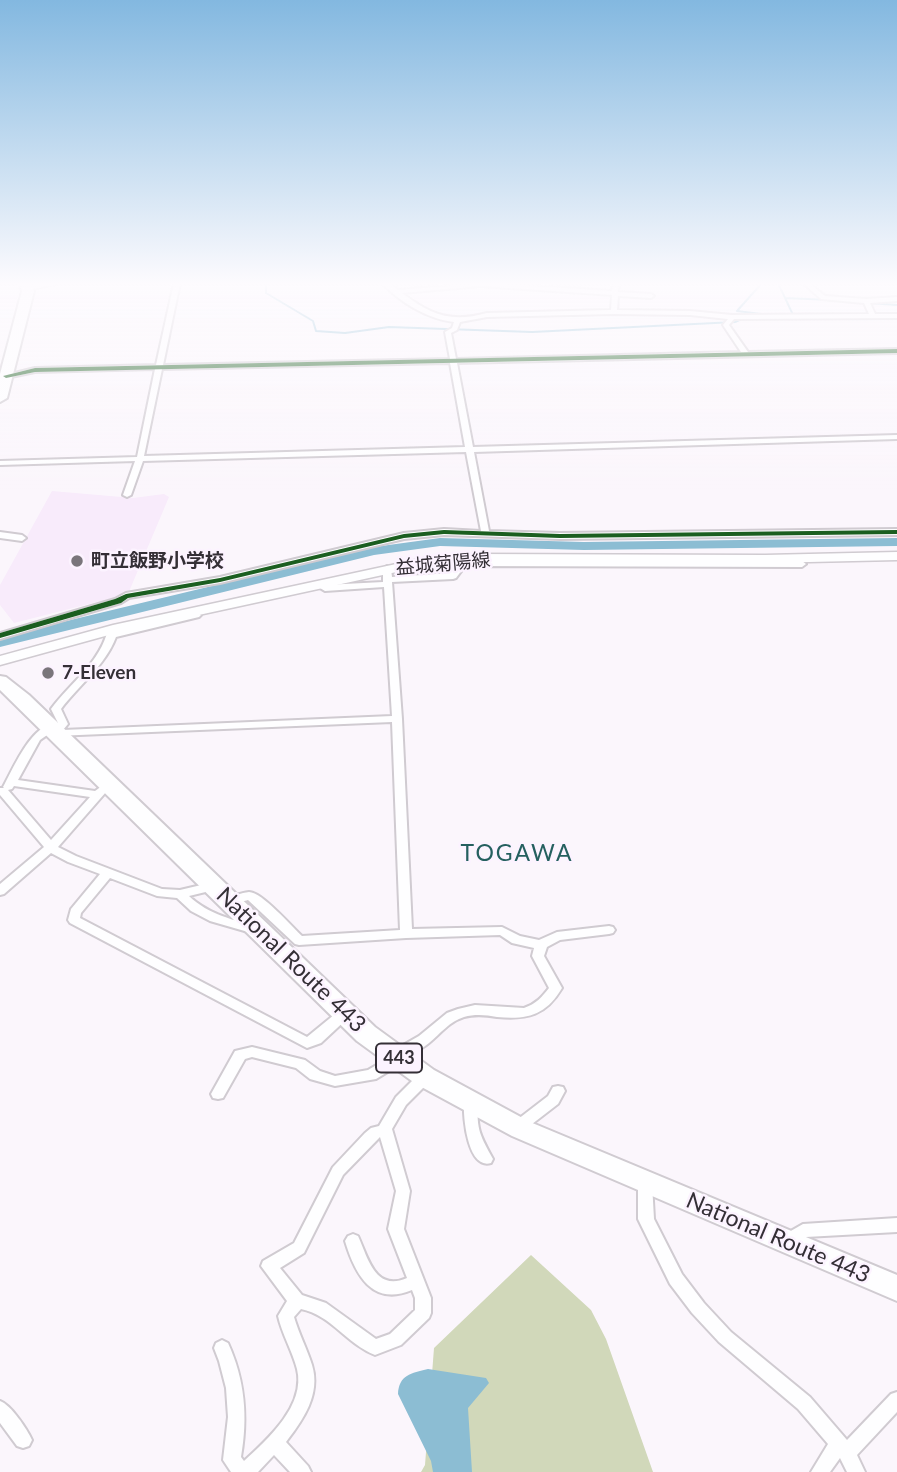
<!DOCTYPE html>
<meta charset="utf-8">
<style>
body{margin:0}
canvas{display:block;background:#fbf6fc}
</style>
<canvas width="897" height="1472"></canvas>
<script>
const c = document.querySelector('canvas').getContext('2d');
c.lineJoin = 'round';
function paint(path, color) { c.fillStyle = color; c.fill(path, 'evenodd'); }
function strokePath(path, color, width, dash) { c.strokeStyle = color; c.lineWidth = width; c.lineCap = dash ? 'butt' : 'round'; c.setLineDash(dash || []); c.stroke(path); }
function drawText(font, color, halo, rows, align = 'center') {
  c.font = font + ' Lato,"Noto Sans JP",sans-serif'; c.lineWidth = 5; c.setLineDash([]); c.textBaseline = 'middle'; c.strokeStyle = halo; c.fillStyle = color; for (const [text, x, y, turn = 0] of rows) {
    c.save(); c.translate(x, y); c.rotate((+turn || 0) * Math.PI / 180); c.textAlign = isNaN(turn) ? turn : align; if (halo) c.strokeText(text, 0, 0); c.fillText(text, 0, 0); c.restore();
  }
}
paint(new Path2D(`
 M52,491L133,498L164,494L169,497L128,594L14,623L0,605V585Z`), '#f8ebfb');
paint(new Path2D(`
 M531,1255L591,1310L606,1339L653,1472H421L425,1465L434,1348Z`), '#d1d8ba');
paint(new Path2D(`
 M428,1369L486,1378L489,1383L468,1408L472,1472H433L431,1461L398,1394C399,1375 411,1373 428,1369Z`), '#8cbdd3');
strokePath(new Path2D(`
 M266,283V293L313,321L316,331L345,333L389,327L532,332L735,322L744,318
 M762,283L737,311L769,315
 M778,283L794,317
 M785,298L831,300
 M868,303L897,305`), '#8cbdd3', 2);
paint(new Path2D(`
 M440,538L584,542L897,538V546L584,550L440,546L374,555L0,647V637L374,547Z`), '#8cbdd3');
const street = new Path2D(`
 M174,283H180L163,365L450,359L445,332L452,328L454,322C427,319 400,302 382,283H388L398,290L487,283L612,291L613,283H619L618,292L651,294L654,296L651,298L618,296L617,310L690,311L732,315L869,314L864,303L821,299L803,283H809L825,296L866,299L897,297V301L870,303L875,314H897V318L734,319L729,325L748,352L897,349V353L457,363L473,447L897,435V439L474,452L489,531L560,533L897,529V535L560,539L444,535L404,539L220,583L129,598L121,603L0,639V633L115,599L126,593L220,577L404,533L444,529L481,531L466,452L143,461L131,495L127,497L123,495L135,461L0,465V461L137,457L155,369L35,372L6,378L2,376L35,368L156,365ZM480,286L612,295L611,310L487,313C451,323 431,315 402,293ZM614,314L690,315L728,319L723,325L741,352L456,359L451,333L457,330L460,322L487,317ZM450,363L465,447L144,456L162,369Z
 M0,532L22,535L26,538L22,541L0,538Z
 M462,560L802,561L806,564L802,567L465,566L456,578L453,579L392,582L402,719L412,929L502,927L520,936L539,940L557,932L609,926L613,927L615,930L613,933L609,934L560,940L547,947L544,956L562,988C546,1015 528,1020 497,1017C486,1015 475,1014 464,1017C450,1021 440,1034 429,1043C422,1049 413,1053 405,1057L404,1062L376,1079L335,1086L310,1079L296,1068L252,1057L245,1059L223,1098L218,1099L213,1098L211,1094L235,1051L252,1047L305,1060L320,1071L335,1076L368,1070L390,1057L391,1052L419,1036L447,1013L458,1009L475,1005L524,1008C536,1004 542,997 549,988L532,956L534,948L512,943L500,935L406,938L299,945L295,944L248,900L230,905L226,904L224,901L226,898C233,896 241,893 249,892C262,892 292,927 302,936L400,930L392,722L55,736L50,733L40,740L18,780L95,791L106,783H114L115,785L106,792L58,847L76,856L162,889L180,890L214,882L218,883L220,886L218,889L189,896C209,915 234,920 259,927L261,930L259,933L255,934L210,921L191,911L177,898L157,896L110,878L81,913L80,918L307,1037L340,1010L345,1008L350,1010L352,1013L350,1016L321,1043L307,1048L70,923L68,920L71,909L100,874L68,862L51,853L4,894L0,895V884L44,847L0,795V788H4L3,787C12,771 33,721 54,726L58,723L51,709C70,683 101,662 108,629L113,626L116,627L117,631L196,612L201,615L199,617L116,637C105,666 79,685 61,709L68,724L63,730L392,716L384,587L325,591L320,588L325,585L383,582V569L387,566L391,569L392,577L450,573L459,561ZM14,786L90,797L51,840L8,790L12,789Z
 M425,1072L430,1073L432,1077L430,1081L406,1105L392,1129L410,1191L404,1229L431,1298V1313L429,1318L401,1345L375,1355C347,1344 331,1315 301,1309L294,1317C299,1334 307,1349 312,1365C321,1394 303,1420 286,1442L308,1466L311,1472H290L274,1455L258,1472H231L223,1460L228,1417L226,1388L219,1361L214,1348L216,1343L222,1340L228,1343C245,1380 248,1417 241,1457L244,1461C268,1439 306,1405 297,1369C292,1350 282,1334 278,1316L287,1301L261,1266L263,1261L294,1243L333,1167L365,1133L371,1128L379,1126L396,1097L420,1073ZM380,1137L396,1191L388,1229L407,1278C375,1292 368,1258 358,1236L353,1234L348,1236L345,1241C355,1274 372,1307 412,1290L415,1298V1310L390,1334L376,1339L326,1303L302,1295L280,1268L304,1253L343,1175Z
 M558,1086L563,1087L565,1091L558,1104L523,1131L518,1133L513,1131L511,1127L513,1123L548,1096L553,1087Z
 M471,1097L476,1099L478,1103C476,1130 481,1137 493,1159L491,1163C468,1170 463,1118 464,1103L466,1099Z
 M645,1177L650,1179L652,1183L654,1219L682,1274L704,1303L731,1332L810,1397L847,1440L891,1394L897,1392V1412L857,1455L865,1472H847L840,1458L830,1472H811L828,1444L798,1409L719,1342L692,1313L670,1284L638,1219V1183L640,1179Z
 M897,1218V1232L806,1237L787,1248L782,1246L779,1241L782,1236L803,1224Z
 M0,1401C11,1405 27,1429 32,1440L29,1446L23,1448L17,1446L0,1423Z`);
const secondary = new Path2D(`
 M40,283H62L28,290L23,287Z
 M897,552V560L765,563L474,562L424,566L116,633L0,665V656L113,625L424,558L474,554L765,555Z`);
const highway = new Path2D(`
 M19,283H29L34,291L7,398L0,402V374L22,291Z
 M0,676L6,677L29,695L375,1027L434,1070L530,1122L897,1275V1301L512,1136L416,1084L357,1041L0,690Z`);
strokePath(street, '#d0cbd1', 4);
strokePath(secondary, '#d0cbd1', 3);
strokePath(highway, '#d0cbd1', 4);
paint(street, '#fefeff');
paint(secondary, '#fefeff');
paint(highway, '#fefeff');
paint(new Path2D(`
 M897,349V353L35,372L6,378L3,376L35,368Z
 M444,530L560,534L897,530V534L560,538L444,534L404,538L220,582L128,598L121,603L0,638V633L115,599L126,594L220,578L404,534Z`), '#1b5e20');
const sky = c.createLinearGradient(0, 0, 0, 489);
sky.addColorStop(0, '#83b8e0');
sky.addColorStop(0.58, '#fdfbfe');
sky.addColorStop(1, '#fdfbfe00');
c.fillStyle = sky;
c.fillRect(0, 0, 897, 489);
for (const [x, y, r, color] of [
 [77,561,7,"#7a757b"],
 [48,673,7,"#7a757b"]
]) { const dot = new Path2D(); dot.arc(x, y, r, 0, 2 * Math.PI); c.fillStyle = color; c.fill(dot); strokePath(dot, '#fcf3ff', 2.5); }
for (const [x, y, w] of [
 [399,1058,46]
]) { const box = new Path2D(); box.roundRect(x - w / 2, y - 14.5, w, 29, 5); c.fillStyle = '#fcf3ff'; c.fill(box); strokePath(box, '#342f36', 2); }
drawText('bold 18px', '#342f36', null, [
 ["443",399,1058]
]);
drawText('bold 19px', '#342f36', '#fcf3ff', [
 ["町立飯野小学校",91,561],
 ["7-Eleven",62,673]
], 'left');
drawText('19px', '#342f36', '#fcf3ff', [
 ["益城菊陽線",443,564,-5]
]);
c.letterSpacing = '2px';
drawText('23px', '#25605f', '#fcf3ff', [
 ["TOGAWA",517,854]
]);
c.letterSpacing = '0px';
drawText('23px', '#342f36', '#fcf3ff', [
 ["National Route 443",291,960,44],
 ["National Route 443",778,1238,23]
]);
</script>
